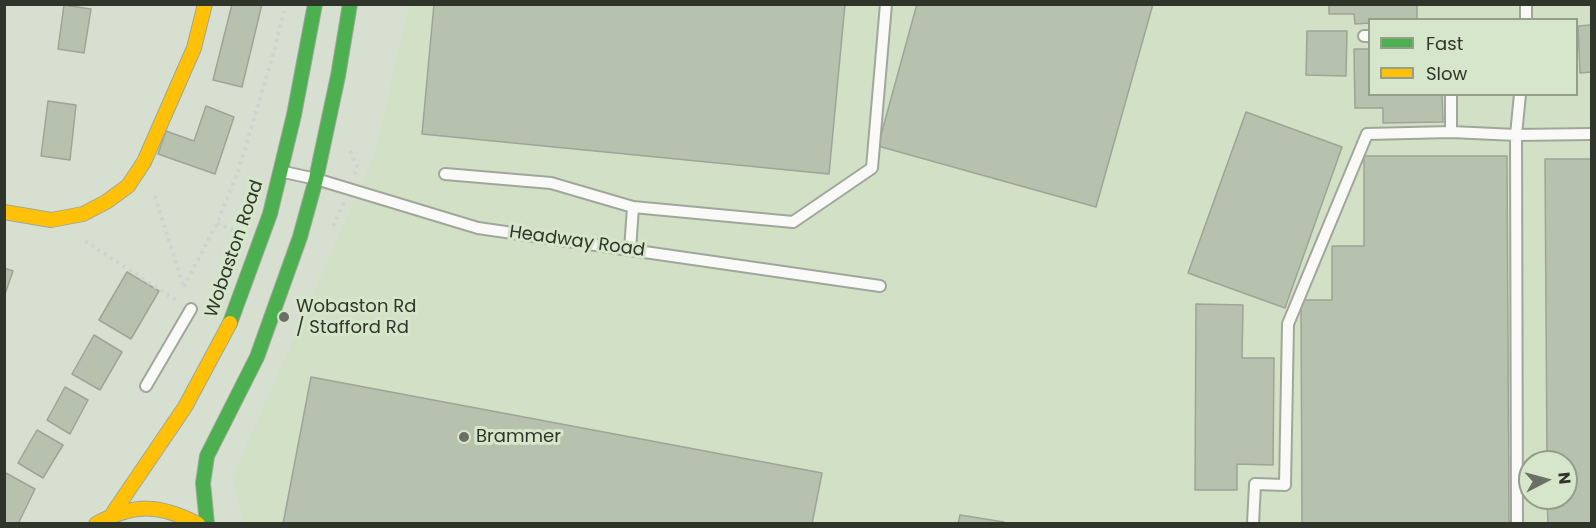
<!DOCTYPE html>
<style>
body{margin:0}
#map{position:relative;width:1596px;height:528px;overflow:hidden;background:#d7e0d0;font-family:Poppins,sans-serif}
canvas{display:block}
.frame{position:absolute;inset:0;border:6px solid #2f352a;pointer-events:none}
.legend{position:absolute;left:1368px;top:18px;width:210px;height:78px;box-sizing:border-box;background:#d6e6ca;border:2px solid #939f8a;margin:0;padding:8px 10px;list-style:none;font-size:18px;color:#2f352a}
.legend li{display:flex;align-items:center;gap:12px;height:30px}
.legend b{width:30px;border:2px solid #939f8a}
.north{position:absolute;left:1518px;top:450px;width:60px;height:60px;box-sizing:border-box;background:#d6e6ca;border:2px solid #939f8a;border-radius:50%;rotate:84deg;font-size:16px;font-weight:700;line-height:24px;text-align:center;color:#2f352a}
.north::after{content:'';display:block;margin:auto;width:21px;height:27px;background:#6a7164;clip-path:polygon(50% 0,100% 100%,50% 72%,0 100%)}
</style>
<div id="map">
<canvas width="1596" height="528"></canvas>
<div class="frame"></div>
<ul class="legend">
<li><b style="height:8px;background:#4caf50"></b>Fast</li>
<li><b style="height:8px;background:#ffc107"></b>Slow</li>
</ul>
<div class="north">N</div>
</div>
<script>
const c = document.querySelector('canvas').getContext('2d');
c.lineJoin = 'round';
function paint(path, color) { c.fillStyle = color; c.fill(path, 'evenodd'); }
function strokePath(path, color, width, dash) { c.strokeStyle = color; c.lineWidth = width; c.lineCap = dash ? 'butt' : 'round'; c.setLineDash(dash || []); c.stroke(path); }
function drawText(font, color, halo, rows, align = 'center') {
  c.font = font + ' Poppins,sans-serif'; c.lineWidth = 6; c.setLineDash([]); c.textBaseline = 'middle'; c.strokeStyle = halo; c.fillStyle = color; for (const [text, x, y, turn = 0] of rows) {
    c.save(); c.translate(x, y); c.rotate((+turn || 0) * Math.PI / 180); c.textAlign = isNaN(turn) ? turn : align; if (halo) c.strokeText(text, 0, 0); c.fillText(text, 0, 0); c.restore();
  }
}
paint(new Path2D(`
 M409,5H1591V523L244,524L232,478L375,153ZM1370,20H1576V94H1370ZM1530,462H1566V498H1530Z`), '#d2e0c6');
const building = new Path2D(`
 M232,4H262L242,87L213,80Z
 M434,4H845L829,174L422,134Z
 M917,4H1153L1096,207L878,146Z
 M1329,4H1417V20H1370V23L1355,24L1354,14H1329Z
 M64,5L91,9L84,53L58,49Z
 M1592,25V72L1580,73L1578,26Z
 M1307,31H1347L1346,76L1306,75Z
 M1354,49H1370V94H1442L1443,122L1383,123V108H1355Z
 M48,101L76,105L70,160L41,156Z
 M206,106L234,117L215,174L158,154L166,131L194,141Z
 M1246,112L1342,147L1285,308L1188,273Z
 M1364,156H1507L1509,524H1302L1301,300H1332V246H1364Z
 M1545,159H1592V524H1548L1547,498H1566V462H1547Z
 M4,268L13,271L5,294H4Z
 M127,272L159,291L131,339L99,320Z
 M1196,304L1243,305L1242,358H1274L1273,465L1237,464V490H1195Z
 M94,335L122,352L100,390L72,374Z
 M311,377L822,473L812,524H283Z
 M65,387L88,400L70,434L47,420Z
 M37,430L63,445L43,478L18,463Z
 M4,472L35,489L18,524H4Z
 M960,515L1004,522V524H958Z`);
paint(building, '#b7c2ae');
strokePath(building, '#9da498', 1.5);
const lane = new Path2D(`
 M1526,20V4
 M1364,36H1370
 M1451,94V132
 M284,172L316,179L478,228L880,286
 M445,174L551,183L633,207
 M630,250L633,207L793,222L872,168L886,4
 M146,386L191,309
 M1253,524L1255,484L1285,485L1288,324L1367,134L1451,132L1516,135L1592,134
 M1517,524L1516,135L1520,94`);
const fast = new Path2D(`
 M230,323L270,214L294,115L315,4
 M207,524L203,483L207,456L257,357L300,237L316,179L338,76L350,4`);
const slow = new Path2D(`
 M4,212L51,220L83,214L106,202L128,186L144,162L194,48L205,4
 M113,513L185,407L230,323
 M96,524C134,503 160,504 198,524`);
strokePath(lane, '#a0a79a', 14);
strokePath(fast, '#a0a79a', 16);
strokePath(slow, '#a0a79a', 16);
strokePath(new Path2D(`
 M350,151L357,166L355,174
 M155,196L184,289
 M217,223L237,232
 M333,226L344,203
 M85,241L177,301
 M184,287L217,223L238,172L273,55L284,11`), '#d0d2ce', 4, [3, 4.5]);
strokePath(lane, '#f9faf8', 10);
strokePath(fast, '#4caf50', 14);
strokePath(slow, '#ffc107', 14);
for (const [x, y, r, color] of [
 [284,317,6,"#6a7164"],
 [464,437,6,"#6a7164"]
]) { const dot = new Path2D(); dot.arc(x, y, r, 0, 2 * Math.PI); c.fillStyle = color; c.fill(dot); strokePath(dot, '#d6e6ca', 2); }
drawText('18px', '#2f352a', '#d6e6ca', [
 ["Headway Road",577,242,8],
 ["Wobaston Road",235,249,-71]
]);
drawText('18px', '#2f352a', '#d6e6ca', [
 ["Wobaston Rd",296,307],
 ["/ Stafford Rd",296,328],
 ["Brammer",476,437]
], 'left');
</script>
